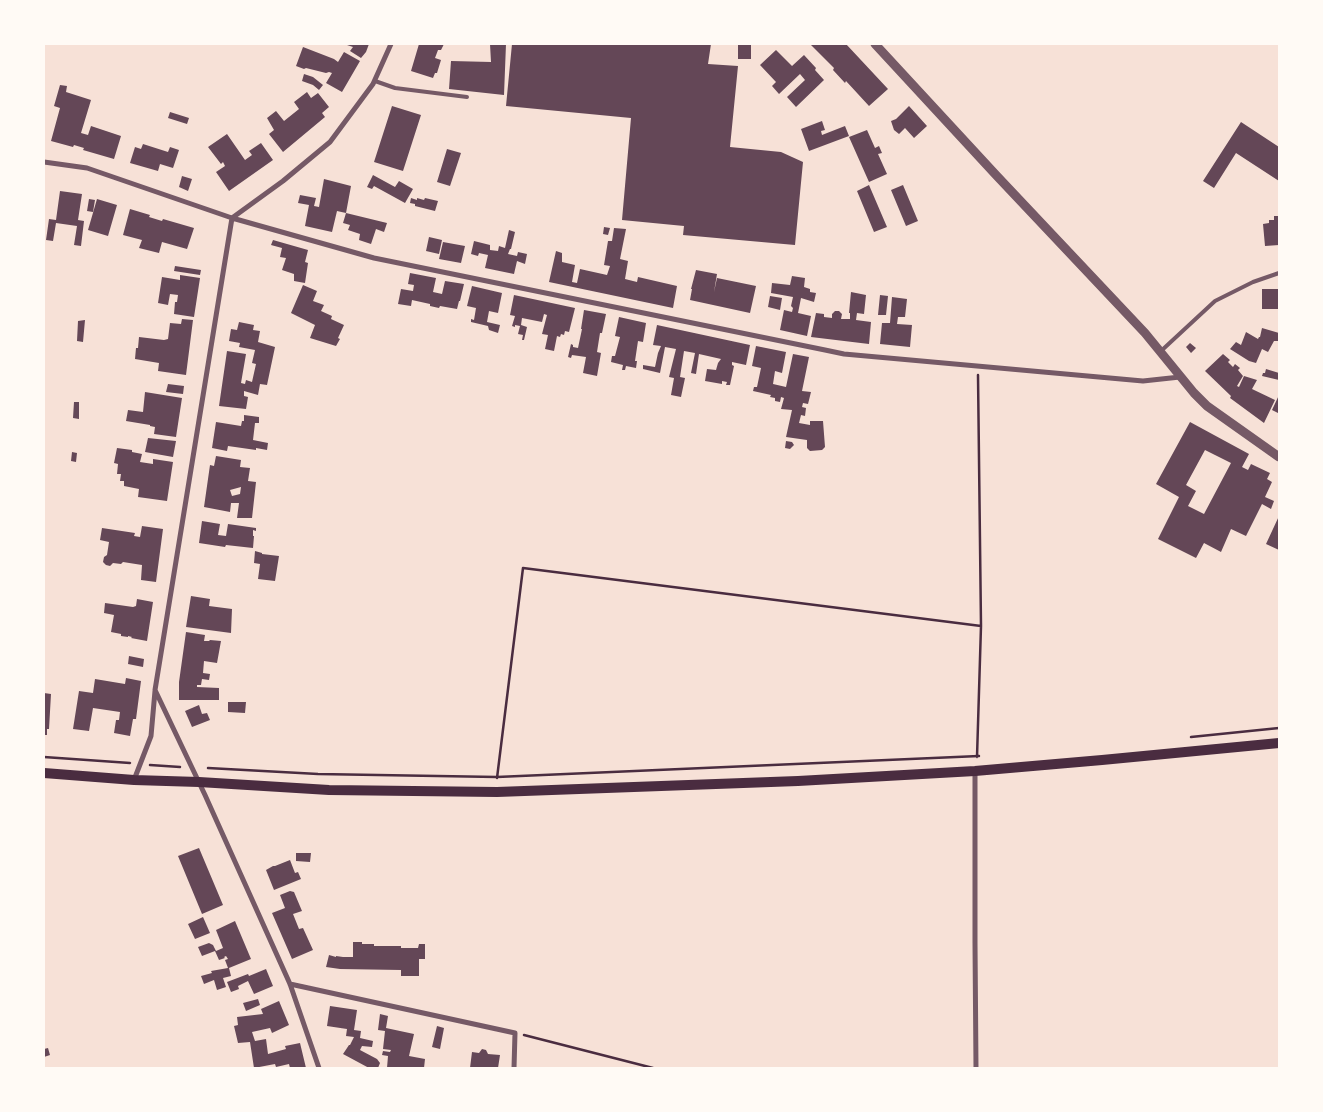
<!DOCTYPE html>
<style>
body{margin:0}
#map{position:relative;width:1323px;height:1112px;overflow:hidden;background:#f7e1d7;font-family:Barlow,sans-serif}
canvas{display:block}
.frame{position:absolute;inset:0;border:45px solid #fffaf5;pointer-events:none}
</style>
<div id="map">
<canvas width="1323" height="1112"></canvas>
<div class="frame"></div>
</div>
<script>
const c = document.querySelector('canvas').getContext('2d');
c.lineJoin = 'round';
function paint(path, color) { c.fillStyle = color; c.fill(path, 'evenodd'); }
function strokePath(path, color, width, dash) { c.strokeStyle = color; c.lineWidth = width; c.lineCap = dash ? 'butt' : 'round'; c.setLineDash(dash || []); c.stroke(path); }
paint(new Path2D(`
 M344,44H369L366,52L361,58L350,51L353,47Z
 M419,44H444L441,50H438L435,58L441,60L437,73H435L433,78L411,71Z
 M490,44H506L504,95L449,89L451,61L491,62Z
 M512,44H711L708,64L738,66L730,147L781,152L803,162L795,245L683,235L684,226L622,220L631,118L506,106Z
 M738,44H751V59H738Z
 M810,44H846L888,89L869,106L846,81L845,83L833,70L834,68Z
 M303,47L334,59L338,62L344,52L360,61L342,92L326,83L332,73L329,72L326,73L306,68L304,69L296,66Z
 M776,50L792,66L804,55L816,68L815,70L824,80L796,107L787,97L805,80L800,74L779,94L772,86L776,82L760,65Z
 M304,74L313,77L323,85L319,90L313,85L302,81Z
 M60,85L67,86L66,92L91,100L81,133L88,135L91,126L121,136L114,159L83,150L84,148L74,145L73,147L51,141L60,108L54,106Z
 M307,92L311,98L318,93L329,107L322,113L325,117L283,152L269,134L274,130L267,118L276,111L284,121L299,109L294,102Z
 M392,106L421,115L403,171L374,162Z
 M909,106L927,126L914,138L905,128L899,134L894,130L891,121L896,119Z
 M170,112L189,118L187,124L168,118Z
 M822,121L825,130L821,131L822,135L845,126L849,136L809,151L801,129Z
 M1241,122L1279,147V181L1236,153L1214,188L1203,181Z
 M867,130L875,148L879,146L882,153L878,154L887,174L869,182L849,137Z
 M227,134L245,160L252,155L249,151L261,143L273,160L229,191L216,172L225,166L223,162L221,164L208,147Z
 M143,144L168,152L170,147L179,150L173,168L160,164L158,171L130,163L135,147L141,149Z
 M447,149L461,153L450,186L437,182Z
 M373,175L395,187L399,181L413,189L405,203L374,186L372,189L367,187Z
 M182,176L192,179L188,191L179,187Z
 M324,179L351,186L346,213L337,211L332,232L305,226L309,205L298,203L300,195L316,198L314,206L319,207Z
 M869,185L887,227L874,232L857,191Z
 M903,185L918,221L906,226L891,190Z
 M60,191L82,194L78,220L84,221L81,246L74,245L77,226L56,223L53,241L46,240L49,219L56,220Z
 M411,198L417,200V198L424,200L425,198L438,201L435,211L415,206V204L410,203Z
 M89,199L95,200L93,212L87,211Z
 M97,199L117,205L108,236L88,230Z
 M130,209L150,215L149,217L162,221L163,219L194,228L187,249L162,242L159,253L139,248L142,240L123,235Z
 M346,213L387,223L384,232L376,229L371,244L359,240L360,234L348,230L350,225L343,223Z
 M1274,216H1279V245L1265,246L1263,224L1269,223V220H1274Z
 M604,227L610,228L608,235L603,234Z
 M614,228L626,229L620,259L628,261L625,279L637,282L638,277L677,286L673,308L549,282L556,251L562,253V262L575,265L572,282L577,283L580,269L607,275L610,266L604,265L608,241H612Z
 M509,230L515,232L511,249H510L508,254L517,256L518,252L527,254L525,264L517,261L514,274L485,268L488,255L479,253L478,256L471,254L474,241L490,245V250L498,251L499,246L505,248Z
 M429,237L442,240L439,254L426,251Z
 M273,240L308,250L305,262L308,263L305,283L294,281V274L282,270L286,258L280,257L282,248L271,245Z
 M443,242L465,246L461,263L439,259Z
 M175,266L201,270L200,275L174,271Z
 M696,270L717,274L714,292L717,278L756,286L750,313L690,300L692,289H691Z
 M410,273L436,278L433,292L442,294L445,281L464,284L460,301H459L457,309L440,306L439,308L430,306V304L412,300L411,306L398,304L401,289L413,291L414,285L408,284Z
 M180,275L200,278L194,317L174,314L175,302H177L178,295L170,294L168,305L158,303L162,277L180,280Z
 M792,276L805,278L804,287L810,289V292L816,293L814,302L801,298L798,313L811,316L807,336L780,330L784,310L792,312L793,308L791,306L793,297L771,293L772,283L790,285Z
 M303,285L317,291L313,301L324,305L321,311L332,316L331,319L344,325L338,338L340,339L336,346L310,338L315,325L291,313Z
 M472,286L502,293L498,313L489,311L487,322L500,325L498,333L489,330L488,326L471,322V319L474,320L476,308L467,306Z
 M1262,289H1279V309H1262Z
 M851,292L866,295L864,314L857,313L856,320L871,322L869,344L811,337L816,313L824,314V317L832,318V314L835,311H839L842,314L841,319H850V313H849Z
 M514,295L575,308L569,332L565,331L564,335L561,334L560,337L557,336L554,351L545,349L548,335L542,334L547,315L544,314L542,322L522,318L521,325L527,327L524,340H522L523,335L518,334L520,326L515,325V327L512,326L515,316L510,315Z
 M880,295L888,296L886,315H878Z
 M770,296L782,298L780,310L768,307Z
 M892,297L907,299L905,317H898L897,324L912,325L910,347L880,344L882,323H890Z
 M584,310L606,314L602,333H600L597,352L601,353L597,376L583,373L586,357L572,355L571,358L568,357L571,344L573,345V347L578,348L582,329H581Z
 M619,317L646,323L643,342L638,341L635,361H637L636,368L626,366L625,370H622L623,365L611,362L612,356H615L620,337L615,336Z
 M182,319L193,320L186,375L158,371L159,363L135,359L136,348H138L139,337L164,340L168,339L170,323L181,324Z
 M85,320L83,342L77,341L78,321Z
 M239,322L254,325L253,330L260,331L258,342L275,347L267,385L260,384L258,395L244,391V396L248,397L246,409L219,406L227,351L246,354L241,383L245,384L246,380L252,382L256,364L252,363L255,350L239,347L240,343L229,341L231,329L237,330Z
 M657,325L750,345L746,365L732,362V365L734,366L730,385H726L727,382L722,381V384L705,381L707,369L716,370L718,363L721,359L699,354L696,374L691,373L695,353L684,351L680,377L685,378L681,397L671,395L674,378L669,377L676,349L665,347L660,373L643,369V365L655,367L658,353L661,346L653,345Z
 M1262,328L1279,333V341H1274L1268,352L1262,349L1256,363L1249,361L1230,349L1236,342L1241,345L1246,332L1258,339L1259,337H1260Z
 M1190,343L1196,348L1191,353L1186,347Z
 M756,346L786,352L782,373L775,371L773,384L786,387L793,354L809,357L802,391L811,392L808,404L803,403L802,407L806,408L805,416L801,415L799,423L810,425V421H823L825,447L822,450L810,451L807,448V440L786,437L792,410L781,409L784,398L781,397L780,402L775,401V398L770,397L771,395L753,391L754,387H757L761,368L752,366Z
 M1223,354L1230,360L1228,362L1233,367L1235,364L1240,368L1238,370L1243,376L1237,386L1239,387L1244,376L1257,380L1252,389L1275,400L1264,423L1230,398L1231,396L1205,371Z
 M1266,369L1279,373V380L1262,376L1263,373H1265Z
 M168,384L184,386L183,394L166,392Z
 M145,392L182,398L176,437L154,434L155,427L150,426V425L126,421L128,410L143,412Z
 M1279,395V410L1278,413L1272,410Z
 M74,402H79V419L73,418Z
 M244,415L259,417V423H255L253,440L268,443L267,450L256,448V450L228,446L227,451L212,448L216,422L241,426L242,421H244Z
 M1190,422L1249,454L1242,467L1248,470L1251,464L1270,473L1267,479L1272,482L1265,497L1274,501L1271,509L1262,504L1246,536L1231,529L1221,552L1204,543L1196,558L1158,539L1179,497L1156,484ZM1205,450L1231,463L1204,514L1188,506L1196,491L1186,485Z
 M148,438L176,441L173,457L145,452Z
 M786,441L792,442L794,445L790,449L785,448Z
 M117,448L132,450V452L142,454L140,462L153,464V459L173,462L167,501L138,497L139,489L124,486V481H120L121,474H117L118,464L114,463Z
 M72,452L77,453L76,462L71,461Z
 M216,456L241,460L240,467L250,468L248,481L256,482L252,518H237L239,503H231L230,512L204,507L210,465L214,466ZM241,487L240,494L232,496L230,490Z
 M1279,516V550L1266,544Z
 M202,521L220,524L218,535L226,536L228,524L256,528V531L253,530V536H254L253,548L226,545L225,547L199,543Z
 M142,526L163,529L156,582L141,580L142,565L123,562L121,564L113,563L110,566L106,565L103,562L104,557L107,555L109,542L100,540L102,528L135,533L134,536L140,537Z
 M255,551L262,553V554L279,556L275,581L258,579L260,564L254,563Z
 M191,596L210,599L209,606L232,609L231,633L186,627Z
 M137,599L153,602L147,641L131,638L132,637L128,636V637L121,636V634L111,632L114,615L104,613L105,603L133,607L136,606Z
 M186,632L205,635L204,641H209L210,640L221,641L217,663L204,661L203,673L210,674L209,680L202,679L201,685H197V687L219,688V700H179V682Z
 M129,656L144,659L143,667L128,664Z
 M126,678L141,681L136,719H133L130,736L114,733L116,720H119L120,712L93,708L89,731L73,729L79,691L93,693L95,679L125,684Z
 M44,693L51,694L49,729H47V735H44Z
 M228,702H246L245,713L228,712Z
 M199,705L202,714L207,713L210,720L192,727L185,711Z
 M199,848L223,905L202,914L178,856Z
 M296,853H311L310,862L296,861Z
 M290,860L295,873L298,872L301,879L274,890L266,870L273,866H275Z
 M290,891L294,892L302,911L293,914L299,929L303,928L313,950L292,959L272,913L285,908L280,895Z
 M203,917L210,933L195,939L188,924Z
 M235,921L251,959L229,968L231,976L223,978L226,987L217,990L214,980L204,984L201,976L212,973L211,971L228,968L225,960L228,959L226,956L224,957L225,958L219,960L215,951L202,956L198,947L209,943L213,945L216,951L223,948L216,930Z
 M353,942H362V944H374V946H401V948H418L419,944H425V959H419V976H401V970L340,969L326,967L329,955L336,957V956L343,957H353Z
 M266,969L273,986L254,994L248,981L238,986L239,989L231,992L227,982L248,974L249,976Z
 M258,999L260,1005L246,1011L243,1003Z
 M279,1001L289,1025L272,1033L270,1028L252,1032L255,1041L266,1039L268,1054L286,1049L285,1046L300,1043L306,1068H290L289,1064L276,1067L275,1064L254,1068L250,1042L238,1043L234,1026L238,1025L237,1017L263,1014L261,1009Z
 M330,1006L357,1010L354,1030L361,1031L360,1038L373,1041L372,1047L362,1046L360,1050L377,1059L380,1063L378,1068H369L343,1054L349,1045H350L354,1037L346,1036L347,1029L327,1026Z
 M380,1014L388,1016L386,1028L414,1034L409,1056L425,1059L424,1068H387L388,1056L382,1055L383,1051L390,1052L391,1050L383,1049L385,1031L378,1030Z
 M437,1026L444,1028L440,1049L432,1047Z
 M48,1048L50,1055L44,1057V1049Z
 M482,1049L486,1050L488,1054L500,1055L498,1068H470L472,1052L479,1053Z`), '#644757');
strokePath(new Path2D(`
 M1191,737L1279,728
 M44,757L130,763
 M977,757L981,626L978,375
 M150,765L180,767
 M208,768L318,774L497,777L979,756
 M497,778L523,568L981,626
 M524,1035L653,1068`), '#4a2c40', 2.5);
strokePath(new Path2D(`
 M375,81L395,88L467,97
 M1161,351L1215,301L1253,282L1279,273`), '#755966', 4);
strokePath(new Path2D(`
 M44,162L87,168L232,218L374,258L825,350L844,354L1143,381L1180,377
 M232,218L155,690L205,795L290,984L319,1068
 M232,218L283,181L330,142L373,84L391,44
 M975,771V943L976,1068
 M134,780L151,736L155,691
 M290,984L515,1033L514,1068`), '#755966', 5);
strokePath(new Path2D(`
 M875,44L996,175L1145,333L1194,393L1207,406L1279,457`), '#755966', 9);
strokePath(new Path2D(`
 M44,773L134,780L199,782L329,790L497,792L798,781L975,771L1102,760L1279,743`), '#4a2c40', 10);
</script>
